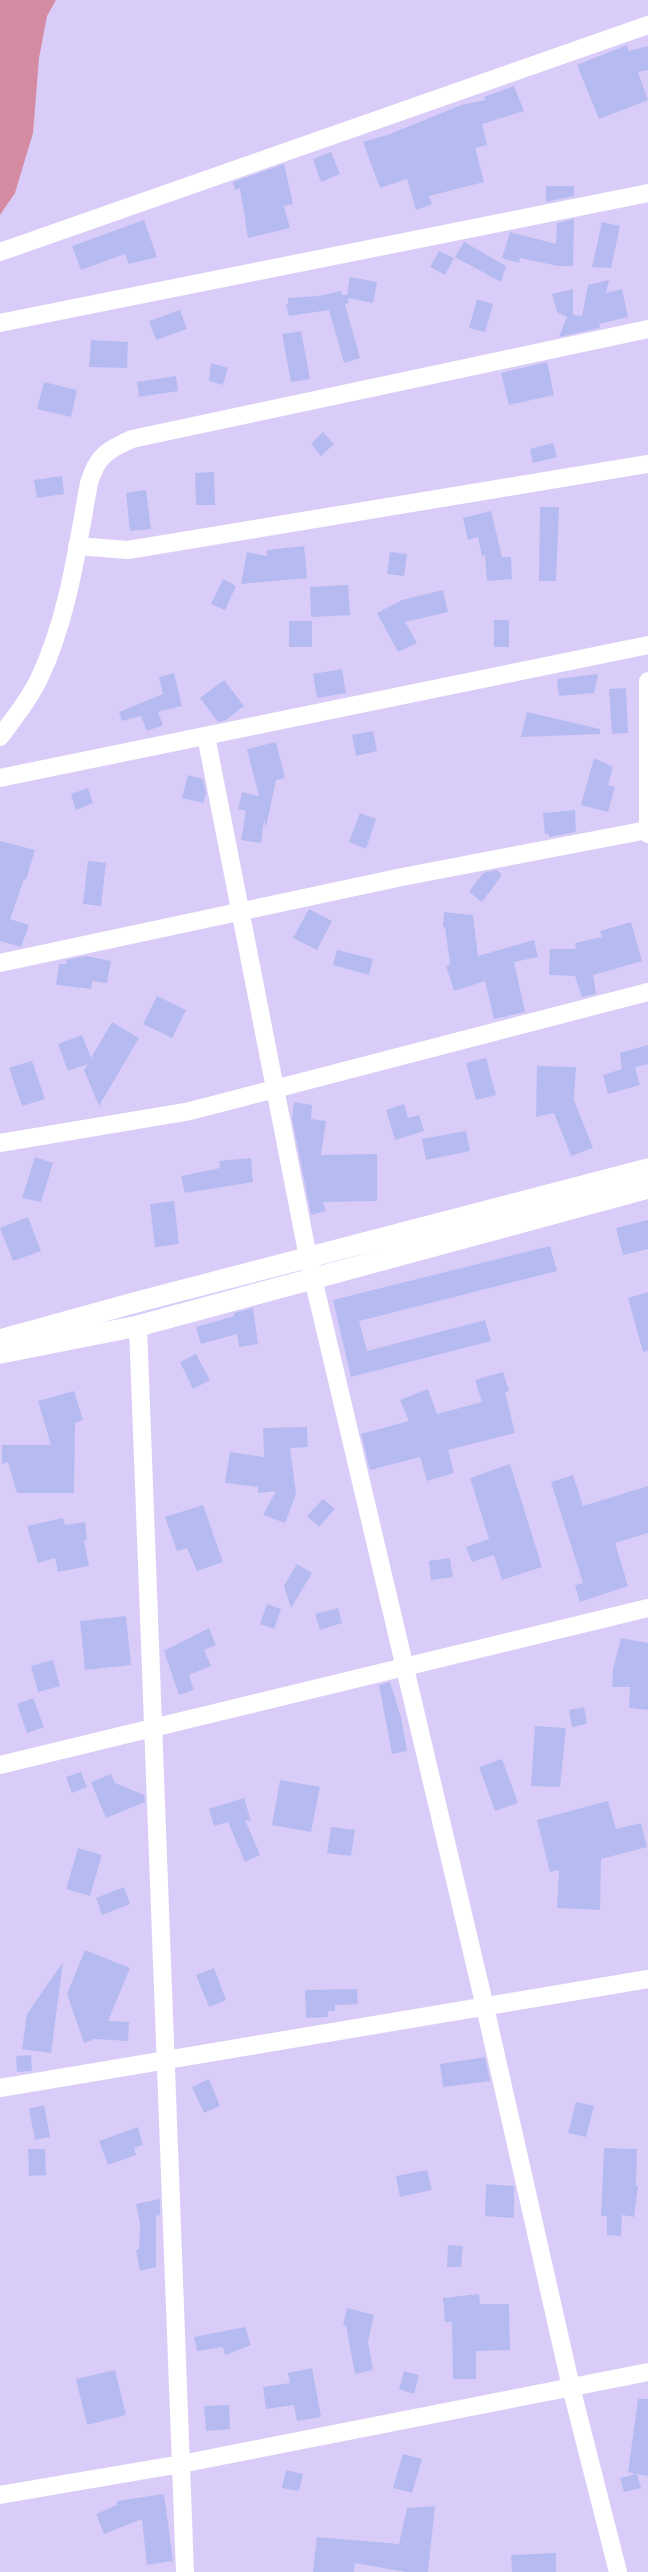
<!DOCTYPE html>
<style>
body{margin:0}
canvas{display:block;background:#daccf8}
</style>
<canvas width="648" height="2572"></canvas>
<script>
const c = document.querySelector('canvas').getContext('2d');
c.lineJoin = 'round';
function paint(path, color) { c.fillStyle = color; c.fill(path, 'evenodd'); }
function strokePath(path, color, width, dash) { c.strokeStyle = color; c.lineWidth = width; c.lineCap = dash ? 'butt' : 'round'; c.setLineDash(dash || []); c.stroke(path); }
paint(new Path2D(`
 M0,0H56L47,16L39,58L33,133L15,193L0,215Z`), '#d58ba2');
paint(new Path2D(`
 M627,45L629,51L648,46V70L638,72L648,100L599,119L577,65Z
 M514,86L524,111L482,124L487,145L475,148L484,182L429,196L432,204L416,210L407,179L380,188L363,142L390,134L461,105L485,100L484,97Z
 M331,152L340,174L321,182L313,159Z
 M284,164L293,204L284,206L290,228L248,238L240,188L235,190L233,182Z
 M546,186H574V196L546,202Z
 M574,219L573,266H558L520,258L519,263L502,258L510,232L556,244L557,223Z
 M144,220L157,257L129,264L125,254L81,270L72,246Z
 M602,222L620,226L611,268L592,267Z
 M464,242L506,266L501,282L455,257Z
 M439,251L454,258L445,275L430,267Z
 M350,277L377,282L373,303L348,298L349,303L345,304L360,358L344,363L329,310L289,316L286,304H288V298L319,296L341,291L342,295H347Z
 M609,280L606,293L622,289L628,317L599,324L600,328L559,337L567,317L557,312L552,294L573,289V315L582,316L588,285Z
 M477,299L493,304L485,332L469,328Z
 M180,310L187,329L156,340L149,321Z
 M301,331L310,379L291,382L282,334Z
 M91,340L128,342L127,368L89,367Z
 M547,362L554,395L509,405L501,373Z
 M211,363L228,368L223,385L209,381Z
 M176,376L178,391L139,397L137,382Z
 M44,382L77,390L71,417L37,409Z
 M323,432L334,444L321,456L311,444Z
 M553,443L557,457L533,463L530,449Z
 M214,472L215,505H196L195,473Z
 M62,476L64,494L37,498L34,480Z
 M146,490L151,529L130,531L126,493Z
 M540,507H559L556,581H539Z
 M491,511L502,557H511L512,579L487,581L485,555L482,556L478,537L468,540L463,518Z
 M304,546L307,578L241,584L247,552L267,556V550Z
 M390,552L407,554L404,576L387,574Z
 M223,579L236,586L225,610L211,604Z
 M348,585L350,615L311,617L310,587Z
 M443,590L448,612L405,622L417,643L398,652L377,613L402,600Z
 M494,620H509V647H494Z
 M289,621H312V647H289Z
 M342,669L346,693L317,698L313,674Z
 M174,673L182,706L158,712L163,725L147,731L141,716L122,721L119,712L163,694L159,677Z
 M598,674L594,693L559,696L557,679Z
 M224,680L244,706L226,720L218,722L200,698Z
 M626,688L628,733L612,734L609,689Z
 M527,712L600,729V734L521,737Z
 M373,731L377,751L356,756L352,735Z
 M276,742L285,778L276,780L266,827L264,820L261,843L241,840L246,811L238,809L242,792L259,796L247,749Z
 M594,758L613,767L608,785L615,787L608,812L581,805Z
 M188,775L203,779L206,793L203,803L182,798Z
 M88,788L93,803L76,810L71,794Z
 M575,810L576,832L549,837V834H545L543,813Z
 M360,813L376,819L366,849L349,842Z
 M0,841L35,850L26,880L24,879L10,919L29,925L21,947L0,941Z
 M88,861L106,863L101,906L83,904Z
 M497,870L502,875L482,902L469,892L483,873Z
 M309,909L332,921L317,950L293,938Z
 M444,912L473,915L478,956L534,940L538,957L514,962L525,1012L494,1019L485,981L454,991L446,966L450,964L445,927H443Z
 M631,922L642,961L593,975L596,994L582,997L575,976L549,975L550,949H576L575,943L602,937L600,931Z
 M337,950L373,959L369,975L333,965Z
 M87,956L111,961L107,983L92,981L91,989L56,985L59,964H67L66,960Z
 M157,996L186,1010L172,1038L143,1024Z
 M112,1022L139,1038L99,1106L84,1070L88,1064L68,1071L58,1044L82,1035L91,1058Z
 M648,1045V1064L635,1067L640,1085L608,1094L603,1075L622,1069L620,1053Z
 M486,1058L496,1095L476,1100L466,1063Z
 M32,1061L45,1099L22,1106L9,1068Z
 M537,1066L576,1067L574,1100L593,1148L571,1156L554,1113L536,1117Z
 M294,1102L312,1105L311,1119L326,1121L321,1155L377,1154V1201L323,1202L326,1211L311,1215L292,1118Z
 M404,1104L408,1118L419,1115L424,1131L395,1140L386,1110Z
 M466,1131L470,1151L426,1160L422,1139Z
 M35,1157L53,1163L41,1202L22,1198Z
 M251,1158L253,1182L185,1193L181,1176L220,1168L219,1161Z
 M174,1201L179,1244L155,1247L150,1204Z
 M28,1217L41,1251L13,1261L0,1228Z
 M648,1220V1249L623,1255L616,1228Z
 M550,1246L557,1271L359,1321L367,1351L485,1320L491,1341L351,1377L333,1300Z
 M648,1292V1351L643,1352L628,1298Z
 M253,1308L258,1344L239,1347L237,1334L201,1344L196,1327L234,1316V1313Z
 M196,1354L210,1380L193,1389L180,1362Z
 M503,1372L509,1391L505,1392L515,1433L448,1450L454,1473L427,1481L420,1457L370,1470L361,1434L409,1421L400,1400L428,1389L437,1414L482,1402L475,1380Z
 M74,1391L83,1420L75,1423L74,1493H17L8,1462L2,1464V1445H51L38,1401Z
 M307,1427L308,1447L290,1448L296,1494L285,1523L263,1515L276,1491L258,1493V1487L225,1483L230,1452L264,1457L263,1428Z
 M510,1464L542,1567L502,1580L494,1555L472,1562L466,1547L489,1539L470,1478Z
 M573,1475L583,1506L648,1486V1533L615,1543L628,1586L580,1602L575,1585L583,1583L551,1482Z
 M323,1499L335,1509L319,1527L307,1516Z
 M203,1505L223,1562L197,1571L187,1548L177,1551L165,1517Z
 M63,1518L65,1525L85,1522L87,1540L84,1541L89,1566L58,1572L55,1558L38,1563L27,1526Z
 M450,1558L453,1577L431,1580L429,1561Z
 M297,1564L312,1573L291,1608L284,1586Z
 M267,1604L281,1609L274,1629L260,1624Z
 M338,1608L342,1623L320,1630L315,1614Z
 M126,1616L131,1665L85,1670L80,1621Z
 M209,1628L216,1645L204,1650L211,1666L189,1675L194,1690L179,1695L164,1651Z
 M621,1638L648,1643V1710L629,1708L630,1687H612L613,1669Z
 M53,1660L60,1686L38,1692L31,1666Z
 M390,1682L401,1717L407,1751L392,1754L379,1685Z
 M33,1698L44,1727L27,1733L17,1704Z
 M584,1707L587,1724L572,1727L569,1710Z
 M535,1726L566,1728L560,1787L531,1786Z
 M502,1759L518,1803L495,1811L479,1767Z
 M81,1772L87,1787L72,1793L66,1777Z
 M111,1774L115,1783L144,1795L145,1802L106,1818L91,1782Z
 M280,1780L320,1787L311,1832L272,1825Z
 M244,1798L251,1821L245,1820L260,1855L245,1862L228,1822L214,1826L209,1809Z
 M608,1801L616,1829L641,1823L647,1847L601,1859L600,1910L557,1908L559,1870L550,1872L537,1820Z
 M331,1827L355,1830L351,1856L327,1853Z
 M78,1848L102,1855L90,1896L66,1889Z
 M124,1887L130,1904L102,1915L96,1898Z
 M85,1950L130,1968L108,2021L129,2022L128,2041L95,2039L84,2043L67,1994Z
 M63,1962L51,2053L22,2049L27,2014Z
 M214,1968L226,2000L209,2007L196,1975Z
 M357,1989L358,2004L335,2005V2011H328V2017L306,2018L305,1990Z
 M31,2055L32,2071L17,2072L16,2056Z
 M485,2057L490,2081L443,2087L440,2064Z
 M209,2079L220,2106L204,2113L192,2087Z
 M576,2102L594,2106L586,2137L568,2133Z
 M44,2105L50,2137L35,2140L29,2109Z
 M138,2127L143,2145L134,2148L136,2155L108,2165L99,2141Z
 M604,2148L637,2149L636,2186H638L634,2217L622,2215L621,2236L607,2235V2216H601Z
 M28,2149H45L46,2175L29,2176Z
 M427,2170L432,2190L400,2197L396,2176Z
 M486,2184L514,2186V2218L485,2216Z
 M160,2199V2215L156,2216V2267L140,2271L136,2250L139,2249L140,2224L136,2204Z
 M448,2245L463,2246L461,2267H447Z
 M479,2294L480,2304H509L510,2350L476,2351V2379H453L452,2322H445L443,2298Z
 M347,2308L374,2315L368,2342L373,2370L355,2374L346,2326L343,2325Z
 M245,2327L251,2345L225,2355L223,2347L197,2351L194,2337Z
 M312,2368L321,2417L297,2421L294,2405L266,2409L263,2387L290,2383L288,2373Z
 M115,2370L126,2415L87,2425L76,2379Z
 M404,2371L419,2375L414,2394L399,2389Z
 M638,2399H648V2476L637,2474L641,2488L624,2492L620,2478L636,2474L628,2472Z
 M229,2405L230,2429L206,2431L204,2406Z
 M403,2454L422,2459L412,2493L393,2488Z
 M286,2470L303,2474L299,2491L282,2488Z
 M164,2494L173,2561L147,2565L142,2519L104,2534L96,2514L117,2505V2501Z
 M435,2506L428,2572H406L355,2563L354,2572H313L317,2537L399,2544L407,2508Z
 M556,2553V2572H512L511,2555Z`), '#b5bbf1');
strokePath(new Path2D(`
 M0,252L648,25
 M0,323L648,193
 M77,546L128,550L648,464
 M648,681V834
 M206,736L308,1257L485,2007L571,2387L618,2572
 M0,737C14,718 29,700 39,679C68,618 77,549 89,483C97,456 107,450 132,439L648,329
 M0,778L648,645
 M0,963L402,877L647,830
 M0,1143L190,1111L648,992
 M138,1326L185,2572
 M0,1765L648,1608
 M0,2088L648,1979
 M0,2495L181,2464L648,2372`), '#fff', 18);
strokePath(new Path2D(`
 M0,1340L137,1302L648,1169
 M1,1353L138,1326L648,1188`), '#fff', 21);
</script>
